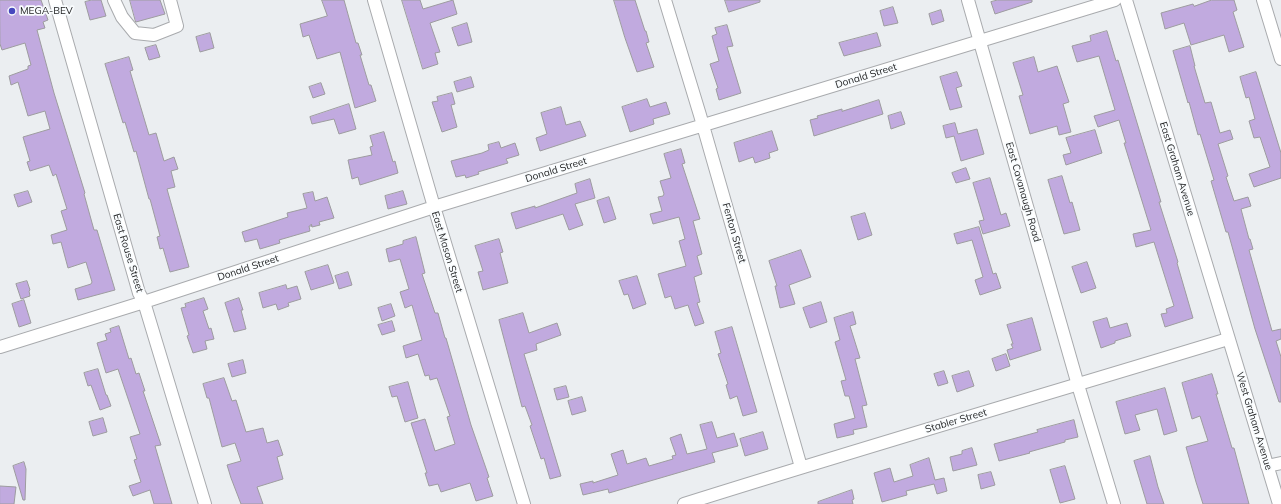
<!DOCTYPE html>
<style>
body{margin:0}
canvas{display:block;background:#ebeef1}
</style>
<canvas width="1281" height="504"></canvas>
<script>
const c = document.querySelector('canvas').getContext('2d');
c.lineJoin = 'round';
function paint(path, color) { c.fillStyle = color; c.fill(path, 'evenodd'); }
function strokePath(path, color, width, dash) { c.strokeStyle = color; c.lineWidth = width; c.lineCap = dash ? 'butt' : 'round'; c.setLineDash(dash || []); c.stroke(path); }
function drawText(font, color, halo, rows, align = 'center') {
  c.font = font + ' Mulish,sans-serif'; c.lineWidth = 3.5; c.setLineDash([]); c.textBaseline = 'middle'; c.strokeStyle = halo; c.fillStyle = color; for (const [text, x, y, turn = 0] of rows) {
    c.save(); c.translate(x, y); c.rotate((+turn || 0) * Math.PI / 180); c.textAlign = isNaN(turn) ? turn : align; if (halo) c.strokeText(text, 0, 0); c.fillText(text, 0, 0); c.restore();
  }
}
const building = new Path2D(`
 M0,0H41L48,20L43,22L45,28L37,30L54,93L85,193L84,194L94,230H97L115,290L78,300L75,289L91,284L92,282L86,262L68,268L61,242L53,244L51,235L67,230L61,211L67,209L56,174L53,176L49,165L30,171L27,162L30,161L23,137L50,129L45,111L28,116L18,82L11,85L9,76L28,69V66L31,65L25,43L2,50L0,44Z
 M92,0H101L106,16L90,20L85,2Z
 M130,0H160L165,14L136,22Z
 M322,0H344L356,43H358L362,55H360L369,85H371L376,101L355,108L340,52L317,59L309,35L303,37L300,24L327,16Z
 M402,0H420L423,9L453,0L457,14L430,23L440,52L435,53L438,64L423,69Z
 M614,0H635L645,31H646L649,42L646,43L654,67L637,72L625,38Z
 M725,0H760V2L729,12Z
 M998,0H1032V2L995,14L991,2Z
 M1212,0H1234L1237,10L1233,12L1244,47L1229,52L1224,35L1191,45L1184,23L1165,29L1161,13L1193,4L1194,6Z
 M893,7L898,23L884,26L880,11Z
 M941,10L944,21L932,25L929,14Z
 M467,23L472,42L458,46L452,28Z
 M727,25L733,46L727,47L741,93L719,100L716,89L718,88L710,64L719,61L712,36L717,34L715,28Z
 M1107,31L1116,61L1118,60L1161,202H1159L1178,262L1177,263L1193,318L1165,327L1161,314L1167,313L1166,309L1174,306L1154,242L1136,247L1133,234L1151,230L1124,143H1126L1119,120L1098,127L1094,116L1115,110L1099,56L1077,62L1072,46L1091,41L1090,36Z
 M210,33L214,48L200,52L196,37Z
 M877,33L881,46L844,56L839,43Z
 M156,45L160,57L149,60L145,48Z
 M1190,46L1195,66H1194L1205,103L1211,102L1220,133L1230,130L1233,139L1218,144L1228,176L1226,177L1234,201L1248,197L1251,206L1241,209L1249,239H1250L1253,249L1249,250L1272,331L1281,329V339L1276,341L1281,357V402H1279L1255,329L1228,232H1226L1211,181L1214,180L1200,134L1198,135L1189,102L1188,103L1173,51Z
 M129,57L133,70L130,71L149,135L156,133L164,161L174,157L178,169L171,171L175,187L167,189L189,267L170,272L163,248L160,249L157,237L160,236L150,199H149L136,151L134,152L125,122L123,123L105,64Z
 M1034,57L1038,72L1057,66L1069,102L1063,104L1071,132L1059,135L1057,126L1030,134L1019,96L1023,95L1013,63Z
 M957,72L962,86L956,88L962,107L950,110L940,77Z
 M1256,72L1281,153V178L1254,187L1249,174L1270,167L1260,137L1254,138L1249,121L1255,119L1249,97L1246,98L1240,77Z
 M471,77L474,87L457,92L454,82Z
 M321,83L325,94L313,98L309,87Z
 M452,93L455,104L451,105L457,127L442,132L432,102L438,101L437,97Z
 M647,99L650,107L666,102L670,114L653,119L654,124L630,132L622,107Z
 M879,100L883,114L814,136L810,120L818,118L817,116L842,109V111Z
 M349,104L356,129L339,134L334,119L312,124L310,117Z
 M561,107L566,125L580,121L586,136L540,151L536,138L547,134L541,113Z
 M901,112L905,124L891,129L888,116Z
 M955,123L958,134L977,129L984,154L961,161L954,136L946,138L943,126Z
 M1095,130L1102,153L1066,165L1063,155L1071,153L1066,138Z
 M772,131L778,150L769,153L770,158L755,163L753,157L739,162L734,143Z
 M384,132L393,162L395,161L398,173L360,185L358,177L352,179L348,160L372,155L370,147L373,146L370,136Z
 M499,142L501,148L515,143L519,155L506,159L508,163L478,172L479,174L466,178L465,175L456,177L451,161L482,153L489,150L488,145Z
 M681,149L685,163L682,164L700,219L693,221L702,254L697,256L702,274L694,277L700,302L697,303L704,323L695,326L688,305L675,309L671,296L665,298L658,274L686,266L679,241L685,239L679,217L653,224L650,214L662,211L658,197L663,196L664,194L660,181L671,178L664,154Z
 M966,168L970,179L956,183L952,173Z
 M1062,176L1070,203L1072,202L1080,230L1064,234L1048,180Z
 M990,178L1001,215L1006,213L1010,226L983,234L979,221L984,220L973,183Z
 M590,179L595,198L575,204L583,225L569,230L563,214L516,229L511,213L535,206V208L577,193L575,184Z
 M28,191L32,202L18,207L14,195Z
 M403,191L407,204L388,209L385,196Z
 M313,192L315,201L327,197L334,218L319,222L320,225L312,227L311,224L312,226H309L310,231L279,240L280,243L260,249L257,239L245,242L242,232L288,217L287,213L307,208L303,194Z
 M609,197L616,219L604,223L597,201Z
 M865,213L872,235L858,240L851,217Z
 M979,227L993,274L996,273L1001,288L980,295L975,280L983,277L972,240L957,244L954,234Z
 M416,237L425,273L422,274L435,313H438L445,338H446L471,425L489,477L487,478L493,496L476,501L470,483L441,492L438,484L429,486L425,473H427L411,423L425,419L435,451L455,444L447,417L450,416L437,378L430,380L429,375L425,376L418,354L406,358L403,346L422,340L412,305L405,308L400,292L409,289L400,259L389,262L386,249L403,244V241Z
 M499,239L503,252L500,253L508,283L483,290L478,272L483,271L475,246Z
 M801,250L811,277L789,285L795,304L780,308L775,286H777L769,261Z
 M1087,262L1096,288L1081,293L1072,267Z
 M328,265L334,283L311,290L305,272Z
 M348,272L352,285L339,289L335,276Z
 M637,276L646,304L633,309L628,294L624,295L619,281Z
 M27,281L30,290L29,291L30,296L21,299L16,284Z
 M286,285L287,289L297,286L301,299L288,303L289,306L278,310L276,304L263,308L259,293Z
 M204,298L208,309L203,311L209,329L211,328L214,339L205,341L207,349L193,353L187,336L189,335L181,308L186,307L185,304Z
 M239,298L243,310H241L246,329L234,332L225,303Z
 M24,300L31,323L19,327L12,304Z
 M821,302L827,322L810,328L803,308Z
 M391,304L395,316L382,321L378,308Z
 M853,312L856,324L850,326L860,358L855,359L867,405L862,406L867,427L853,430L854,434L837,438L834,424L855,418L849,396H845L841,381L846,380L835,342L840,340L834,318Z
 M523,313L529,333L557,323L561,335L536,344L537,350L524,354L561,476L550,479L544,458L541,459L530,426L532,425L525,406L522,407L499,320Z
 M1032,318L1041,350L1010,360L1007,350L1013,348L1011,344H1013L1007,325Z
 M1107,318L1110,328L1127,323L1131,336L1115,341V343L1101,348L1093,322Z
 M392,321L395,331L382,335L378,325Z
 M119,326L129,359L131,358L136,374L139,373L145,391H143L161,445L155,446L172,504H154L150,490L133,496L129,486L141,482L134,460L137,459L130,437L140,434L118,369L106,373L97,343L107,340L105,334L111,332L110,329Z
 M732,327L757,412L743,416L737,396L730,399L726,385L728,384L718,354L721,353L715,332Z
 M1006,354L1010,366L996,371L992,359Z
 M243,360L246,373L232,377L228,364Z
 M98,369L106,395H107L111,406L100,410L91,385L88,386L84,373Z
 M944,371L948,383L938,386L934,374Z
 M969,371L974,386L957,392L952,376Z
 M1212,374L1218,394H1216L1232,448H1234L1249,504H1203L1196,482L1186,447L1208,441L1200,416L1192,419L1182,383Z
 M224,378L232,401L236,400L246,432L263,428L267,443L278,440L283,455L277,457L283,479L257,487L263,504H241L231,478L227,465L241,461L235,443L222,447L209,398H207L203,384Z
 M408,382L418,418L405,422L397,396L392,397L389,387Z
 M566,386L569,397L557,400L554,389Z
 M1165,388L1177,431L1164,435L1157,409L1135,415L1140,430L1125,434L1116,402Z
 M582,397L586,411L572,415L568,401Z
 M103,418L107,432L93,436L89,422Z
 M1074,420L1078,437L1065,440V442L1029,452L1030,453L999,461L994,444L1038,432L1037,430Z
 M712,422L717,438L734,433L738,446L712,453L715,462L609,493L608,489L583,495L580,484L593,481V483L618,475L611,454L623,450L627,464L646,458L649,466L673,459L672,456L676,455L670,438L681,434L687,454L707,449L700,425Z
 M763,432L768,449L745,456L740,439Z
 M972,448L977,465L953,471L950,457L962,454V451Z
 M1150,456L1158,487L1164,504H1147L1134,461Z
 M929,458L935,480L944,478L947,491L937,494L934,484L906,491L907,495L882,502L874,473L890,468L894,482L913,476L910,465Z
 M24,462L26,469L25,500H23L13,466Z
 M1065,466L1075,499L1060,503L1050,470Z
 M991,472L995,485L981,489L978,475Z
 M0,486L16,487L14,504H0Z
 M852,490L854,499L852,500L853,504H818V502Z`);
paint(building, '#c1aadf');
strokePath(building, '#9d9c9f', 1);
const minor = new Path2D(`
 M55,0L139,293L144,302L205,504
 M114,0L122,17L135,33L154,35L177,26L170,0
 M374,0L432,200L524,504
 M665,0L700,115L801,467
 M968,0L1078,385L1114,504
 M1126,0L1279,504
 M1263,0L1281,59
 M0,347L144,302L434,207L1115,0
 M1267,466L1281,463
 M684,504C865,447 1047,394 1228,339`);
strokePath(minor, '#a9abae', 14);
strokePath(minor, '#fff', 12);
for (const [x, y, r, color] of [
 [12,11,4,"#4748be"]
]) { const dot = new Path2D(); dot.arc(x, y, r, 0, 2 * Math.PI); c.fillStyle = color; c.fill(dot); strokePath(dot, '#f9fcfe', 1.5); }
drawText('10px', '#1c1d1e', '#f9fcfe', [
 ["MEGA-BEV",20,11]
], 'left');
drawText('10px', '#1c1d1e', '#f9fcfe', [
 ["Donald Street",866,76,-17],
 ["East Graham Avenue",1177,169,73],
 ["Donald Street",556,170,-17],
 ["East Cavanaugh Road",1023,192,74],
 ["Fenton Street",734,233,74],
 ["East Mason Street",447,252,73],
 ["East Rouse Street",128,253,73],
 ["Donald Street",248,268,-18],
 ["Stabler Street",956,421,-16],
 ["West Graham Avenue",1254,421,73]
]);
</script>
